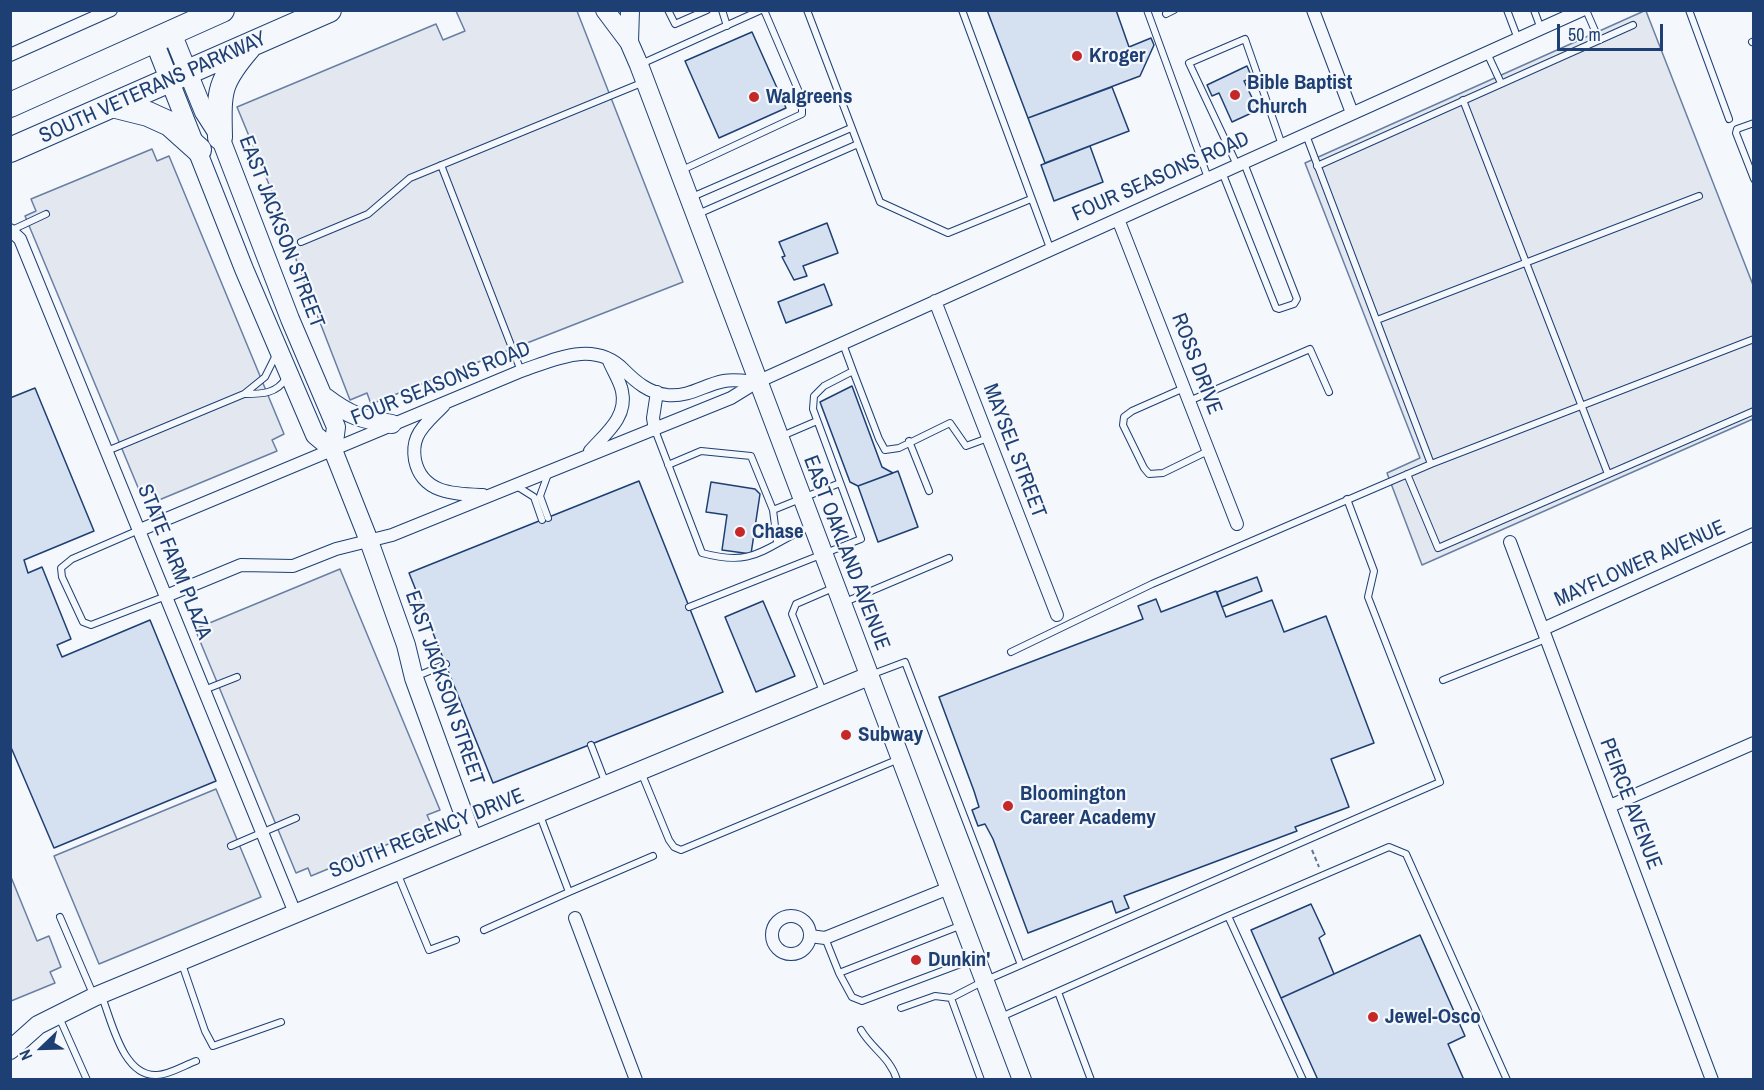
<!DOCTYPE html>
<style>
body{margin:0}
#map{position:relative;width:1764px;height:1090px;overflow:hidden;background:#f4f7fb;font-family:"Archivo Narrow",sans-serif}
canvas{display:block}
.frame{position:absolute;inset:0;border:12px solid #1d3f73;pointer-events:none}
.north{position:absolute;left:12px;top:1018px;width:60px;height:60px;-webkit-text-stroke:4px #f4f7fb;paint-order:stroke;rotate:247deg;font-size:16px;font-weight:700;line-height:24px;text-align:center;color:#1d3f73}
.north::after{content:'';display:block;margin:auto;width:21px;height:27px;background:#1d3f73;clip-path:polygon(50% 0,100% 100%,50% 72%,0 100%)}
.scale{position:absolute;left:1557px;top:24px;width:106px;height:27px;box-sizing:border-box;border:3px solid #1d3f73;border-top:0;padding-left:8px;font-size:18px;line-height:21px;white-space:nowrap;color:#1d3f73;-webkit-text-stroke:4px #f4f7fb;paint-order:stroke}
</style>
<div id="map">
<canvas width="1764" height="1090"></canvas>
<div class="frame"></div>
<div class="north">N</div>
<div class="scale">50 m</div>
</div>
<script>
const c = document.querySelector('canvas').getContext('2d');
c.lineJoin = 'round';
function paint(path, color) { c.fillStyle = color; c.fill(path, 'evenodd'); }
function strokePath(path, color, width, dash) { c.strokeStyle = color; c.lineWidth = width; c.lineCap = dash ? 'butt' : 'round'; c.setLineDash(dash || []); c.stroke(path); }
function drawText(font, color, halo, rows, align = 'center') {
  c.font = font + ' "Archivo Narrow",sans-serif'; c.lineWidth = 4.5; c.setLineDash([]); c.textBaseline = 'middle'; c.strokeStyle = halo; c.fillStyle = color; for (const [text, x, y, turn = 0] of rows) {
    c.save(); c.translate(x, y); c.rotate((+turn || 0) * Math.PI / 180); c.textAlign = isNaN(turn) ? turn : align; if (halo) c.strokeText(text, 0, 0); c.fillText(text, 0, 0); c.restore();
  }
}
const parking = new Path2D(`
 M456,11H577L683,282L371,404L367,393L350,400L297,263L292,240L237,107L436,24L443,40L465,31Z
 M1644,11H1646L1753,285V419L1422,565L1387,473L1420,458L1305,163Z
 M152,149L157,161L169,156L284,434L272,440L277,451L159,500L155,492L142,497L25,216L36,211L31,199Z
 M340,569L440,810L427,815L432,826L311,876L308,868L296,873L195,629Z
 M216,789L261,897L99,964L54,856Z
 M11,877L37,941L49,936L61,967L50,972L55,983L11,1001Z`);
paint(parking, '#e3e8f0');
strokePath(parking, '#687fa3', 1.5);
const building = new Path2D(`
 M987,10H1116L1129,47L1151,38L1154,45L1140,76L1028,118Z
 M752,32L786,108L719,138L685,61Z
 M1247,66L1252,78L1244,81L1258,110L1232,122L1219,93L1212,96L1207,85Z
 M1112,87L1129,131L1045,163L1028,118Z
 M1090,146L1103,182L1054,201L1041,165Z
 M827,223L838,253L803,266L807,276L794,280L782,257L785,256L779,242Z
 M824,284L832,305L786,323L778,302Z
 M852,386L882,467L893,473L858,486L850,482L820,402Z
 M35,388L94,531L24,560L28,573L42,567L71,639L57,645L62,657L150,620L216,781L54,848L10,745V398Z
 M898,471L918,527L878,542L858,486Z
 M639,481L723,692L493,783L409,573Z
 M711,482L755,489L760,494L751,554L722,550L727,515L706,512Z
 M1257,577L1262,591L1222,607L1217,592Z
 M1216,591L1226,617L1272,600L1284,632L1326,616L1374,743L1331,759L1349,807L1295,827L1297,831L1124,896L1129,908L1116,913L1112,901L1028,933L993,839L985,824L978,826L972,810L979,807L974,791L939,697L1143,619L1138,606L1156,599L1161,612Z
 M763,601L795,676L756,692L725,617Z
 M1311,904L1325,934L1319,938L1334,974L1281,998L1251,930Z
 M1420,935L1465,1036L1448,1044L1464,1080H1318L1281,998Z`);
paint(building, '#d5e0f0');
strokePath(building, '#1d3f73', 1.5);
const lane = new Path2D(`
 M668,10L675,24L707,10
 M722,10L727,26
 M807,10L880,202L948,233L1031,199
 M962,10L1050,248
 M1147,10L1208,178
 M1507,10L1518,39
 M1534,10L1541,29
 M1586,10L1599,40
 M1689,10L1729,119
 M1166,14L1174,10
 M1752,42L1754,41
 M1487,53L1501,83
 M641,64L761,10
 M1463,100L1608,474
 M1754,123L1737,129L1736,133L1754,179
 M441,165L521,371
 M1237,165L1189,63L1245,39L1282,145
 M1317,166L1633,25
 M682,170L802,114V99L764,10
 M1222,172L1276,308L1279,309L1294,304L1297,299L1244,163
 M692,197L851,128
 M698,214L858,144
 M12,230L46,214
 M301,242L368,214L410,178L644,82
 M1377,320L1699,196
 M853,371L879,439L885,450L899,448L950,423L966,446L988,438
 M1184,388L1132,411L1124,417L1123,425L1144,468L1149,474L1163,473L1208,451
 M245,394C261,394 277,394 286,378
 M1189,401L1310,349L1329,392
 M655,430L702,553C757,568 764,546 812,526
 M782,436L817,421
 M909,441L929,491
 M107,451L244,394L265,377L276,355
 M1431,464L1754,339
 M668,465L701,451L751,456L773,510L777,542
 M1407,474L1438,548L1754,411
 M515,485L534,497L542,520
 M773,510L840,483
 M548,518L540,496L548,474
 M139,530L72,559L61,568L62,577L83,622L91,625L166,596
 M845,602L949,558
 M689,607L861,539L813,409L814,396L824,386L853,371L843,344
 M1011,652L1152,584L1431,464L1306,135
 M873,674L905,662L1021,965
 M415,677L446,664
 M1443,680L1546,639
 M204,690L237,677
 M824,694L792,614L796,604L833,588
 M591,745L606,784
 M641,772L669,840L674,847L681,850L899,759
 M231,846L296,818
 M398,875L429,950L456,940
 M569,892L653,856
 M1228,916L1389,847L1406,854L1507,1080
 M60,917L93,994
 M484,930L569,892L539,813
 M825,938L839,973L962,925
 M182,964L205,1031L213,1046L281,1022
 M839,973L852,997L862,1001L974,959
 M1058,992L1091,1080
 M102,997C112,1022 123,1077 157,1075C169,1075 185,1065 196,1061
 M901,1008L935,996L951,998
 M59,1017L87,1080
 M1001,1017L1228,916L1303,1080
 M861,1030C872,1049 890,1057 897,1080
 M981,1080L951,998L984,981L1440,782L1368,597L1374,571L1347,499`);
const street = new Path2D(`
 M1313,10L1352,113
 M10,55L111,10
 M1118,219L1237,524
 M10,230L20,239L295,913
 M935,301L1057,615
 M444,405C435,415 422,425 417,437C414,444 414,454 415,460C422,494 455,494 483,495
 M655,430L653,418L657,392
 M590,451C605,434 628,417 622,391C620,381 613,371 609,361
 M140,530L521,371C554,360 594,339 624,370C636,382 649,393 667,395C691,397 703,385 724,381C734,379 746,381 756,382
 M1510,542L1712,1080
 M166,596L241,565L293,566L336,549L392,535L731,398L757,382L1582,10
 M1543,629L1754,534
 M1610,806L1754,743
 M772 935a19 19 0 1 1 38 0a19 19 0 1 1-38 0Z
 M575,918L636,1080
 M810,936L825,938L949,888`);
const secondary = new Path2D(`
 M605,10L629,42L639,65L1022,1080
 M172,33L204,112L220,137L290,319L336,427L333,450L369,541L406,645L414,678L473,840
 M154,41L244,269L315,435L333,450
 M629,42L630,10
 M325,397C350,416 361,419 392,424
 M10,1050L38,1025L94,997L869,676`);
const highway = new Path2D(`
 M10,105L222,10
 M112,105L148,114L170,124L199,150
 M220,137C219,91 218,83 249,47
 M10,150L329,10`);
strokePath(lane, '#1d3f73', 8);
strokePath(street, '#1d3f73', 14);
strokePath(secondary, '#1d3f73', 20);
strokePath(highway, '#1d3f73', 26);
strokePath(new Path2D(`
 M1312,850L1319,867`), '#5e769c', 2, [4.5, 3]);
strokePath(lane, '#f4f7fb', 6);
strokePath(street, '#f4f7fb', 12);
strokePath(secondary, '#f4f7fb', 18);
strokePath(highway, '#f4f7fb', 24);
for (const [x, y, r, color] of [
 [1077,56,6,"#c62828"],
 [1235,95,6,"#c62828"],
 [754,97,6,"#c62828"],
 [740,532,6,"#c62828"],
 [846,735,6,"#c62828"],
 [1008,806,6,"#c62828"],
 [916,960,6,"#c62828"],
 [1373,1017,6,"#c62828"]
]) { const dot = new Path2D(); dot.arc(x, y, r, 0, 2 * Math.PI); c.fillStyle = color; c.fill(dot); strokePath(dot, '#f4f7fb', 2); }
drawText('bold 21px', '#1d3f73', '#f4f7fb', [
 ["Kroger",1089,56],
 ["Bible Baptist",1247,83],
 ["Church",1247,107],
 ["Walgreens",766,97],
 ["Chase",752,532],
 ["Subway",858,735],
 ["Bloomington",1020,794],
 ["Career Academy",1020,818],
 ["Dunkin'",928,960],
 ["Jewel-Osco",1385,1017]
], 'left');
drawText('21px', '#1d3f73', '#f4f7fb', [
 ["SOUTH VETERANS PARKWAY",153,88,-24],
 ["FOUR SEASONS ROAD",1161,177,-24],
 ["EAST JACKSON STREET",281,232,69],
 ["ROSS DRIVE",1196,364,69],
 ["FOUR SEASONS ROAD",441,384,-22],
 ["MAYSEL STREET",1014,451,69],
 ["EAST OAKLAND AVENUE",846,553,69],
 ["STATE FARM PLAZA",174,562,68],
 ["MAYFLOWER AVENUE",1640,564,-24],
 ["EAST JACKSON STREET",444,688,71],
 ["PEIRCE AVENUE",1630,804,69],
 ["SOUTH REGENCY DRIVE",427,834,-22]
]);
</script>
